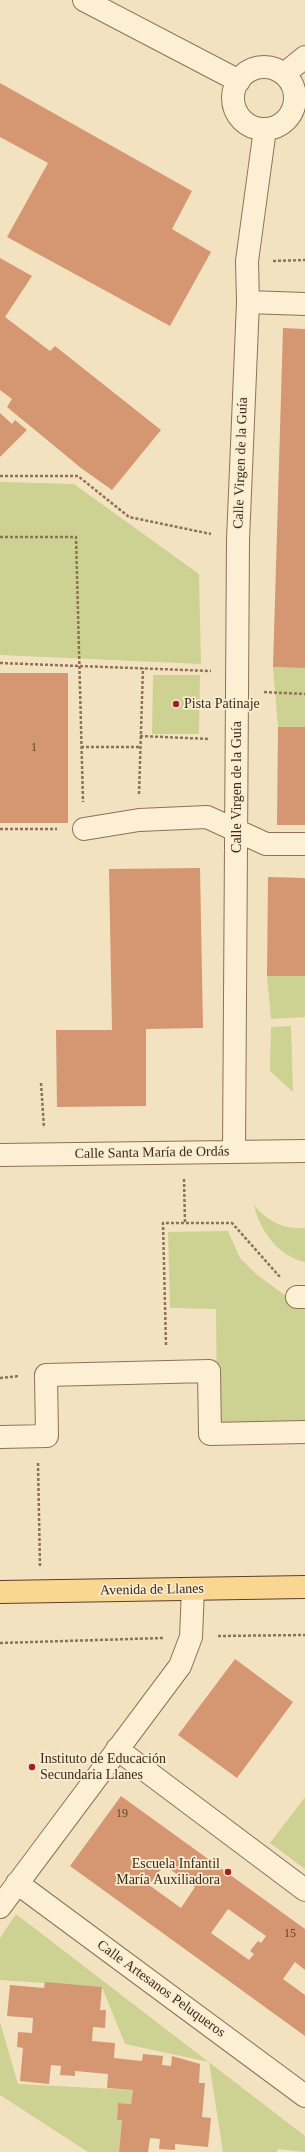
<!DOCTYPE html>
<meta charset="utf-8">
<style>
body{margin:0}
canvas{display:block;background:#f3e2c0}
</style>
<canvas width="305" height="2152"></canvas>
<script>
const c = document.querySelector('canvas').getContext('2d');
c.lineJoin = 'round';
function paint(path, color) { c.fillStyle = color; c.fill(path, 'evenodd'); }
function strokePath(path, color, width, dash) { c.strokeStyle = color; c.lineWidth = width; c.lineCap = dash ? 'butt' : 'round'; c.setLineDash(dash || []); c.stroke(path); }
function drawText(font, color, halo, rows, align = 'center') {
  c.font = font + ' "Times New Roman",serif'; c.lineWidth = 3.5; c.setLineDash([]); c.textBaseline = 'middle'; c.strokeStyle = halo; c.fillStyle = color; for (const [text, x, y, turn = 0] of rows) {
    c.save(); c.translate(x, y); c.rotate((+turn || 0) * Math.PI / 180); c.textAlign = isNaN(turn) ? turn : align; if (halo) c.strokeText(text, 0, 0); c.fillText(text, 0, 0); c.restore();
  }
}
paint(new Path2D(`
 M0,482L74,484L199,574L201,664L0,655Z
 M273,667L305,668V727H278Z
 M153,675H200L199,734H152Z
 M267,976H305V1017L271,1019Z
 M291,1026L293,1092L270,1071L271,1027Z
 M254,1205C267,1221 284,1230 305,1228V1262C278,1256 260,1231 254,1205Z
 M228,1231L240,1258L256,1274L294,1302L305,1303V1425L217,1427L216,1309L170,1308L168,1232Z
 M305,1797V1869L270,1843Z
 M16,1914L305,2136V2152L278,2149L277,2152H223L209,2062L125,2044L102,1987L0,1980V1938Z
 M0,2022L18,2084L133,2090L131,2104L118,2103L117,2119L122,2120L119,2152H88L0,2095Z`), '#cdd293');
paint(new Path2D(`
 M0,83L192,191L172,229L211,252L170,326L7,237L48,163L0,137Z
 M0,258L32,276L5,317L50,351L55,346L161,430L112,490L81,468L7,407L12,399L0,390Z
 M283,328L305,329V668L273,667Z
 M0,413L12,424L15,420L27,430L0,457Z
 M0,673H68V823H0Z
 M278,727H305V825H277Z
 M200,868L203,1028L146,1029V1106L57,1107L56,1030H112L109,869Z
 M268,877L305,878V976H267Z
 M235,1659L293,1702L237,1778L178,1735Z
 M121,1796L305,1929V1970L295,1962L283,1979L305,1995V2036L70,1866ZM164,1865L195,1887L181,1908L149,1885ZM228,1909L266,1936L261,1943L258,1941L250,1951L254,1954L249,1960L211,1933Z
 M45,1982L102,1987L100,2010H106L105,2028L93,2027L92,2041L115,2043L114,2058L142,2061L143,2054L163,2056L162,2065L171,2066L172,2056L200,2064L199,2083H205L202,2117L211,2118L208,2147L175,2144V2150L159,2149L160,2139L150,2138L148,2152H119L122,2120H117L118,2103L131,2104L133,2090L107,2088L108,2074L75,2071V2076L60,2075L61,2066L51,2065L49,2084L20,2081L23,2048L17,2047L18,2032L32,2033L33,2018L7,2016L10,1985L44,1988Z`), '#d59771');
const pedestrian = new Path2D(`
 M297,1297H305
 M0,1437L47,1436L46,1375L209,1371L210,1434L305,1432`);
const minor = new Path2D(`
 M84,0L239,81
 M233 98a31 31 0 1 1 62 0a31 31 0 1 1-62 0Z
 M284,74L305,57
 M248,302L305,304
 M84,829L139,820L207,817L266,844H305
 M234,1151L238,540L248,302L247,261L265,129
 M0,1155L305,1151
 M117,1749L305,1890
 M17,1883L305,2096
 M0,1907L180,1666L191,1637L193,1589`);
const primary = new Path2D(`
 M0,1592L305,1587`);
strokePath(pedestrian, '#8e7256', 24);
strokePath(minor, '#8e7256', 24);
strokePath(primary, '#5b3f2a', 24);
strokePath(new Path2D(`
 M273,261L305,260
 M0,476H78L129,517L211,534
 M0,537H76L83,802
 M0,663L211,671
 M264,692L305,694
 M140,736L210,739
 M81,747H140
 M139,794L143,668
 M0,829H57
 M41,1083L44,1128
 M184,1179L185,1223
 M166,1345L163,1223H232L280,1277
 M0,1378L19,1376
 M38,1463L40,1566
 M218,1636L305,1635
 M0,1643L163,1638`), '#8e7256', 2.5, [3, 2]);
strokePath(pedestrian, '#fcefd4', 22);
strokePath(minor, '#fcefd4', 22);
strokePath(primary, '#fad693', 22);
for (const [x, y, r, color] of [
 [176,704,4,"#a41e25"],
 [32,1767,4,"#a41e25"],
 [228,1872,4,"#a41e25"]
]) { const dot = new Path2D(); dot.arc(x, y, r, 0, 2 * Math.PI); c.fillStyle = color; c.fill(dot); strokePath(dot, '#f9ecd1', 1.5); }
drawText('12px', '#624531', null, [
 ["1",34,748],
 ["19",122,1814],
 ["15",290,1934]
]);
drawText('14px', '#3c2a1c', '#f9ecd1', [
 ["Calle Virgen de la Guía",241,463,-88],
 ["Calle Virgen de la Guía",237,787,-90],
 ["Calle Santa María de Ordás",152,1153,-1],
 ["Avenida de Llanes",152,1590,-1],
 ["Calle Artesanos Peluqueros",161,1989,36]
]);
drawText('14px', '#3c2a1c', '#f9ecd1', [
 ["Pista Patinaje",184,704],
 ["Instituto de Educación",40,1759],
 ["Secundaria Llanes",40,1775],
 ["Escuela Infantil",220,1864,"right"],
 ["María Auxiliadora",220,1880,"right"]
], 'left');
</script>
